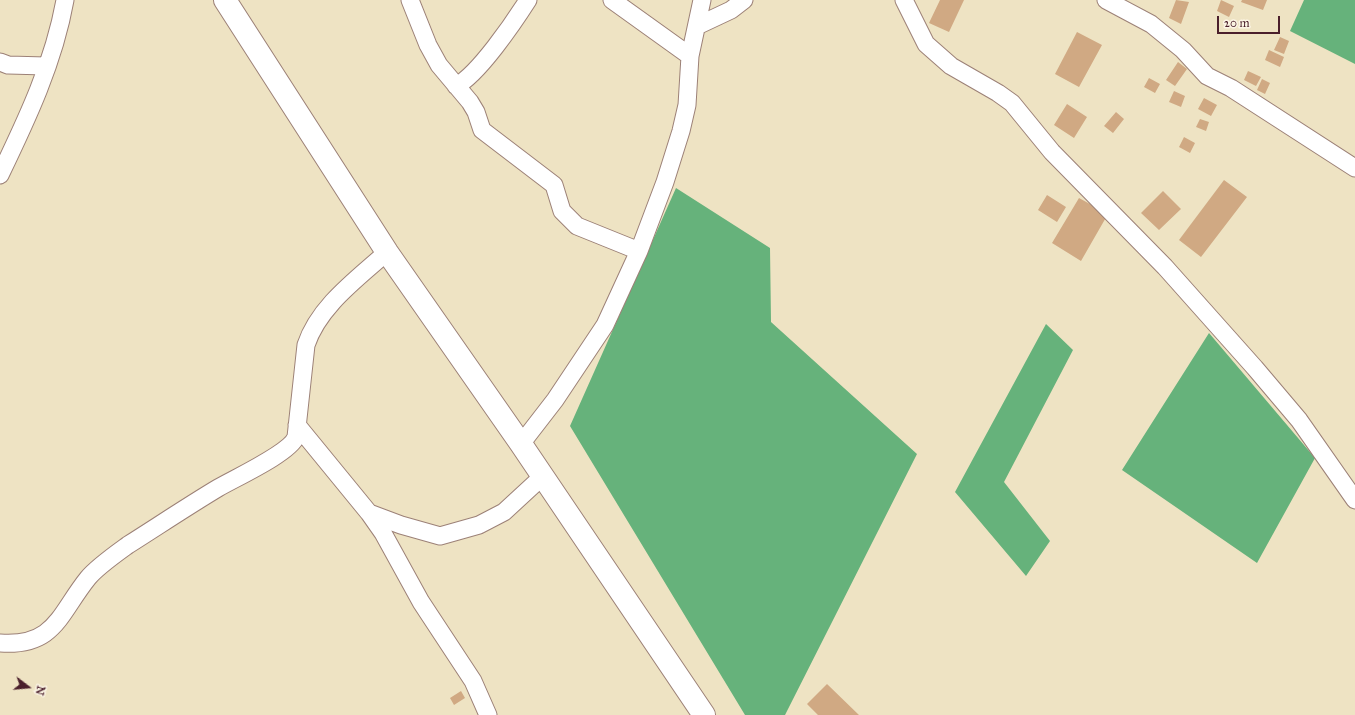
<!DOCTYPE html>
<style>
body{margin:0}
#map{position:relative;width:1355px;height:715px;overflow:hidden;background:#eee3c3;font-family:"IM FELL Great Primer",serif}
canvas{display:block}
.north{position:absolute;left:8px;top:667px;width:40px;height:40px;-webkit-text-stroke:3px #fcf5e5;paint-order:stroke;rotate:106deg;font-size:11px;font-weight:700;line-height:16px;text-align:center;color:#4a1f2b}
.north::after{content:'';display:block;margin:auto;width:14px;height:18px;background:#4a1f2b;clip-path:polygon(50% 0,100% 100%,50% 72%,0 100%)}
.scale{position:absolute;left:1217px;top:16px;width:63px;height:18px;box-sizing:border-box;border:2px solid #4a1f2b;border-top:0;padding-left:5px;font-size:12px;line-height:14px;white-space:nowrap;color:#4a1f2b;-webkit-text-stroke:3px #fcf5e5;paint-order:stroke}
</style>
<div id="map">
<canvas width="1355" height="715"></canvas>
<div class="north">N</div>
<div class="scale">20 m</div>
</div>
<script>
const c = document.querySelector('canvas').getContext('2d');
c.lineJoin = 'round';
function paint(path, color) { c.fillStyle = color; c.fill(path, 'evenodd'); }
function strokePath(path, color, width, dash) { c.strokeStyle = color; c.lineWidth = width; c.lineCap = dash ? 'butt' : 'round'; c.setLineDash(dash || []); c.stroke(path); }
paint(new Path2D(`
 M1304,0H1355V64L1290,31Z
 M676,188L770,248L771,322L917,454L785,715H745L570,426Z
 M1046,324L1073,350L1004,482L1050,541L1026,576L955,492Z
 M1209,333L1315,458L1257,563L1122,470Z`), '#66b27b');
paint(new Path2D(`
 M940,0H964L949,32L929,23Z
 M1176,0L1189,2L1181,24L1169,18Z
 M1221,0L1234,6L1229,17L1217,11Z
 M1242,0H1267L1263,10L1241,2Z
 M1077,32L1102,45L1079,87L1055,74Z
 M1280,37L1289,41L1284,54L1274,50Z
 M1269,50L1284,57L1280,67L1265,60Z
 M1178,62L1187,69L1175,86L1166,80Z
 M1248,71L1261,77L1256,86L1244,80Z
 M1149,78L1160,84L1155,93L1144,87Z
 M1262,79L1270,83L1265,94L1257,90Z
 M1174,91L1185,96L1181,107L1169,102Z
 M1204,98L1217,105L1211,116L1198,109Z
 M1067,104L1087,117L1074,138L1054,125Z
 M1116,112L1124,119L1113,133L1104,126Z
 M1200,119L1209,122L1206,131L1196,127Z
 M1184,137L1195,143L1190,153L1179,147Z
 M1224,180L1247,197L1201,257L1179,240Z
 M1163,191L1181,209L1159,230L1141,213Z
 M1047,195L1066,207L1057,222L1038,210Z
 M1079,198L1108,214L1081,261L1052,243Z
 M827,684L859,715H818L807,704Z
 M461,691L465,698L454,705L450,698Z`), '#d0a983');
const street = new Path2D(`
 M410,0L428,45L439,65L470,102L476,112L482,130L554,185L562,211L577,226L639,251
 M612,0L690,56
 M904,0L926,44L951,66L998,93L1012,103L1052,152L1165,267L1255,368L1299,420L1355,500
 M1106,0L1151,24L1183,50L1207,76L1231,88L1355,168
 M697,26L731,10L744,0
 M0,62L8,65L46,66
 M456,86C478,75 514,22 528,0
 M0,175C27,119 54,62 65,0
 M297,425L369,513L383,533L421,602L473,681L488,715
 M521,444L555,400L605,325L639,251L665,182L681,131L687,105L690,56L702,0
 M369,513L401,525L440,536L479,525L504,512L543,476
 M0,643C55,647 59,614 88,578C97,567 117,553 128,545C158,526 188,506 218,488C235,478 290,453 296,437L306,345C319,306 357,279 387,252`);
const secondary = new Path2D(`
 M225,0L387,252L521,444L704,715`);
strokePath(street, '#9c8177', 19);
strokePath(secondary, '#9c8177', 24);
strokePath(street, '#fff', 17);
strokePath(secondary, '#fff', 22);
</script>
